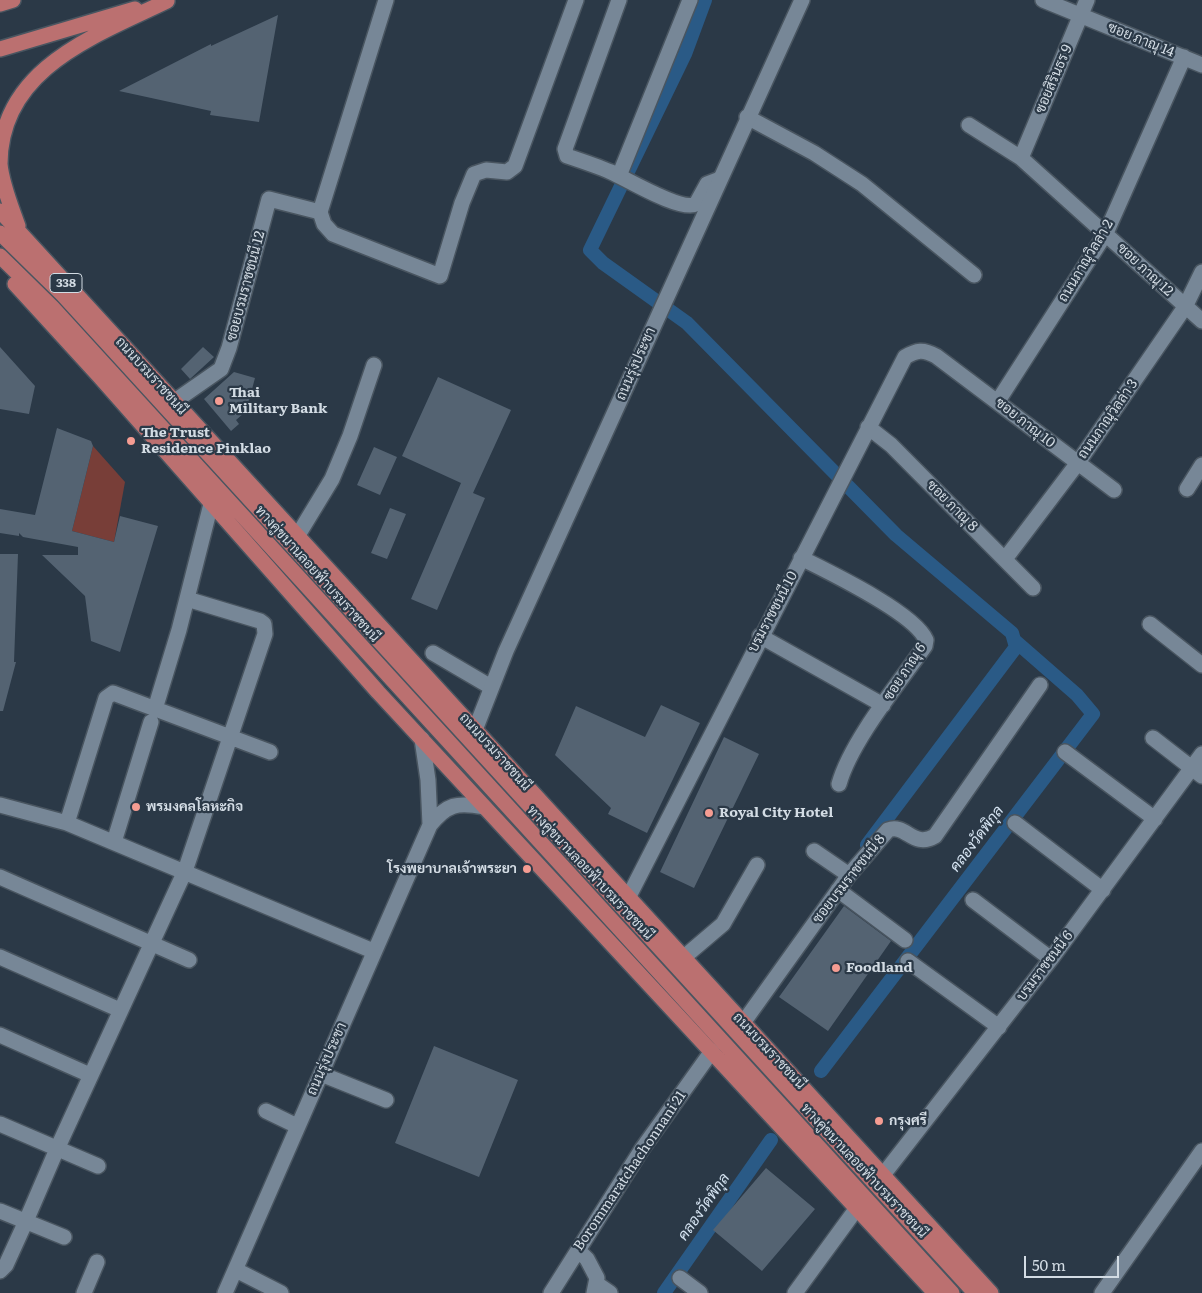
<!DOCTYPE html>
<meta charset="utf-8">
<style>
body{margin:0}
#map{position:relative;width:1202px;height:1293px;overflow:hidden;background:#2b3947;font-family:Literata,serif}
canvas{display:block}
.scale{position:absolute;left:1024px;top:1256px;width:95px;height:22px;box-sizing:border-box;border:2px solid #d3dce4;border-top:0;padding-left:6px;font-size:15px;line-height:18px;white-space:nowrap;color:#d3dce4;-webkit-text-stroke:4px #2b3947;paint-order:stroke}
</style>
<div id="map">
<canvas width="1202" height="1293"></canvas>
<div class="scale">50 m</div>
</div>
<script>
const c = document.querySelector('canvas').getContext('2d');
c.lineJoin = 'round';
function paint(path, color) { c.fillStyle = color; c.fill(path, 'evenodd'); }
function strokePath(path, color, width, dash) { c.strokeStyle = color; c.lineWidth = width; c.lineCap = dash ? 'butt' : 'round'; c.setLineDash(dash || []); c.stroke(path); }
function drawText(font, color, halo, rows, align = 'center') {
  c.font = font + ' Literata,Sarabun,serif'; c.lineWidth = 4.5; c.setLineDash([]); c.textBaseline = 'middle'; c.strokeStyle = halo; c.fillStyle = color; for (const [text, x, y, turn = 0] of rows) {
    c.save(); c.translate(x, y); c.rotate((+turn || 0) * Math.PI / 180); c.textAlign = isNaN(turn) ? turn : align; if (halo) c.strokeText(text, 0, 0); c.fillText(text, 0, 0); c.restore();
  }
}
paint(new Path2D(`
 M93,446L125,482L114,542L72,531Z`), '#783e38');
strokePath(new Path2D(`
 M705,0L685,54L590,250L603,263L687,323L896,535L1012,633L1016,647L867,845
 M821,1071L1093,714L1077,695L1014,640
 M664,1293L771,1140`), '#2a5a86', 14);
paint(new Path2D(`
 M278,15L259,122L210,115L211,111L119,91L211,44V46Z
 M0,347L35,386L29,414L0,409Z
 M203,347L214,357L190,379L181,369Z
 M234,372L255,378L248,404L251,407L236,420L239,424L231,431L204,399Z
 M438,377L511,410L473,493L485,498L437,610L411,599L461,483L402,456Z
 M57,428L91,441L93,446L72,531L114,542L120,516L158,526L120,652L91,641L85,596L42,555H78V547L23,537L19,533V536L0,533V509L35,515Z
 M374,447L397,457L380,495L357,485Z
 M390,508L406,514L387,559L371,553Z
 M0,554H18L14,662H16L3,711H0Z
 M661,705L700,723L647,833L608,814L611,808L555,755L576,706L645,737Z
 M724,737L759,754L694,888L660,872Z
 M844,906L891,941L828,1031L779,997Z
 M434,1046L518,1080L479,1177L395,1143Z
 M766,1168L815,1209L762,1271L713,1230Z`), '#546372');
const minor = new Path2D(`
 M619,0L565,149L567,156C582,161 597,166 611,172C627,179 681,212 696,204L707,184L720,179
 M1043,0L1202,65
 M747,117L814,153L862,184L974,275
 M969,125L1021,158L1202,321
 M1021,158L1087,0
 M619,176L690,0
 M320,212L386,0
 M175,401L221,369L229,348L269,199L320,212L324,224L333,234L440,276L462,203L474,174L486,170L507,172L515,166L576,0
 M998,401L1106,233L1184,57
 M868,427L891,445L1033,588
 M1187,489L1202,465
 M298,535L332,479L350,436L374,365
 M801,558C829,572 915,613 926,640L925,646C899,683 851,741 839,784
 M1005,559L1077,464L1185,307L1202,272
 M1150,624L1202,665
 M760,636L883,705
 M433,653L491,687
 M155,709L179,630L211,504
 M1153,738L1202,776
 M422,739L428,780L430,825
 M1065,752L1155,819
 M0,805L67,823L373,951
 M67,823L106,698L113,693L270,752
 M1015,823L1103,890
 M114,842L151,722
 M814,851L849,875
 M0,877L189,960
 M838,890L905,940
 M628,898L905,357C917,350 923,349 936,356L1114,490
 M973,900L1051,959
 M0,957L120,1010
 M683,958L723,924L757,865
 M908,961L999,1027
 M743,1023L849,875L888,830C906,823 913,849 935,836L1040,685
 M0,1035L90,1075
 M321,1074L386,1100
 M266,1111L297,1126
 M0,1124L98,1166
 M883,1175L1051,959L1202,754
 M0,1211L64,1237
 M578,1250L587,1259L597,1278L594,1293
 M236,1270L281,1293
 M0,1271L6,1265L26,1221L57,1149L185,871L265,634L264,624L260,621L187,599
 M680,1278L700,1293
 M597,1284L610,1293
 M84,1293L97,1262
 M225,1293L430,825C447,804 457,802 484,807
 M551,1293L642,1149L712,1051
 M795,1293L857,1208
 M1102,1293L1202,1151`);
const tertiary = new Path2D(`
 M475,730L506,651L802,0`);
const primary = new Path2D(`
 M0,4L13,0
 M0,49L135,9
 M0,211L991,1293
 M18,226C11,206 2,185 0,164C0,68 97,35 167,1
 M0,233L63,295L975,1293
 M0,256L52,307L952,1293
 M15,284L100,377L378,692L935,1293`);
strokePath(minor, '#495560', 18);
strokePath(tertiary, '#495560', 18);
strokePath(primary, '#495560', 18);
strokePath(minor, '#778797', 15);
strokePath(tertiary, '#778797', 15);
strokePath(primary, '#bb7070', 15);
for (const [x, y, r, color] of [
 [219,401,5,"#f59c92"],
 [131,441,5,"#f59c92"],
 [136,807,5,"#f59c92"],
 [709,813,5,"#f59c92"],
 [527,869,5,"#f59c92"],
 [836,968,5,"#f59c92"],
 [879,1121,5,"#f59c92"]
]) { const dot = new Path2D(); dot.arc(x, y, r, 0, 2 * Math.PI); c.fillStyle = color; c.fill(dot); strokePath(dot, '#2b3947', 2); }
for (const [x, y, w] of [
 [66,283,32]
]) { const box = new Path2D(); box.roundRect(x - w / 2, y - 9.5, w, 19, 4); c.fillStyle = '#2b3947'; c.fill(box); strokePath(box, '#d3dce4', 1); }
drawText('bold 12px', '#d3dce4', null, [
 ["338",66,283]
]);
drawText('14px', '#d3dce4', '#2b3947', [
 ["ซอย ภาณุ 14",1141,40,22],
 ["ซอยสิรินธร 9",1054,79,-67],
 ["ถนนภาณุวิลล่า 2",1086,261,-59],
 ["ซอย ภาณุ 12",1145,270,43],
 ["ซอยบรมราชชนนี 12",246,286,-75],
 ["ถนนรุ่งประชา",636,364,-66],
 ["ถนนบรมราชชนนี",151,376,48],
 ["ถนนภาณุวิลล่า 3",1108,419,-55],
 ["ซอย ภาณุ 10",1025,423,38],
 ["ซอย ภาณุ 8",952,506,45],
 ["ทางคู่ขนานลอยฟ้าบรมราชชนนี",317,574,48],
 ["บรมราชชนนี 10",773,612,-62],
 ["ซอย ภาณุ 6",905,672,-57],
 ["ถนนบรมราชชนนี",495,752,48],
 ["ทางคู่ขนานลอยฟ้าบรมราชชนนี",590,873,47],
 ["ซอยบรมราชชนนี 8",849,879,-52],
 ["บรมราชชนนี 6",1045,966,-53],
 ["ถนนบรมราชชนนี",769,1051,47],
 ["ถนนรุ่งประชา",327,1059,-66],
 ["Borommaratchachonnani 21",630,1171,-56],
 ["ทางคู่ขนานลอยฟ้าบรมราชชนนี",864,1171,47]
]);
drawText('bold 14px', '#d3dce4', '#2b3947', [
 ["Thai",229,393],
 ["Military Bank",229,409],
 ["The Trust",141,433],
 ["Residence Pinklao",141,449],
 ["พรมงคลโลหะกิจ",146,807],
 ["Royal City Hotel",719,813],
 ["โรงพยาบาลเจ้าพระยา",517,869,"right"],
 ["Foodland",846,968],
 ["กรุงศรี",889,1121]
], 'left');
drawText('italic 15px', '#d6e4f2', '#2b3947', [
 ["คลองวัดพิกุล",977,839,-53],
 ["คลองวัดพิกุล",704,1207,-55]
]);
</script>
